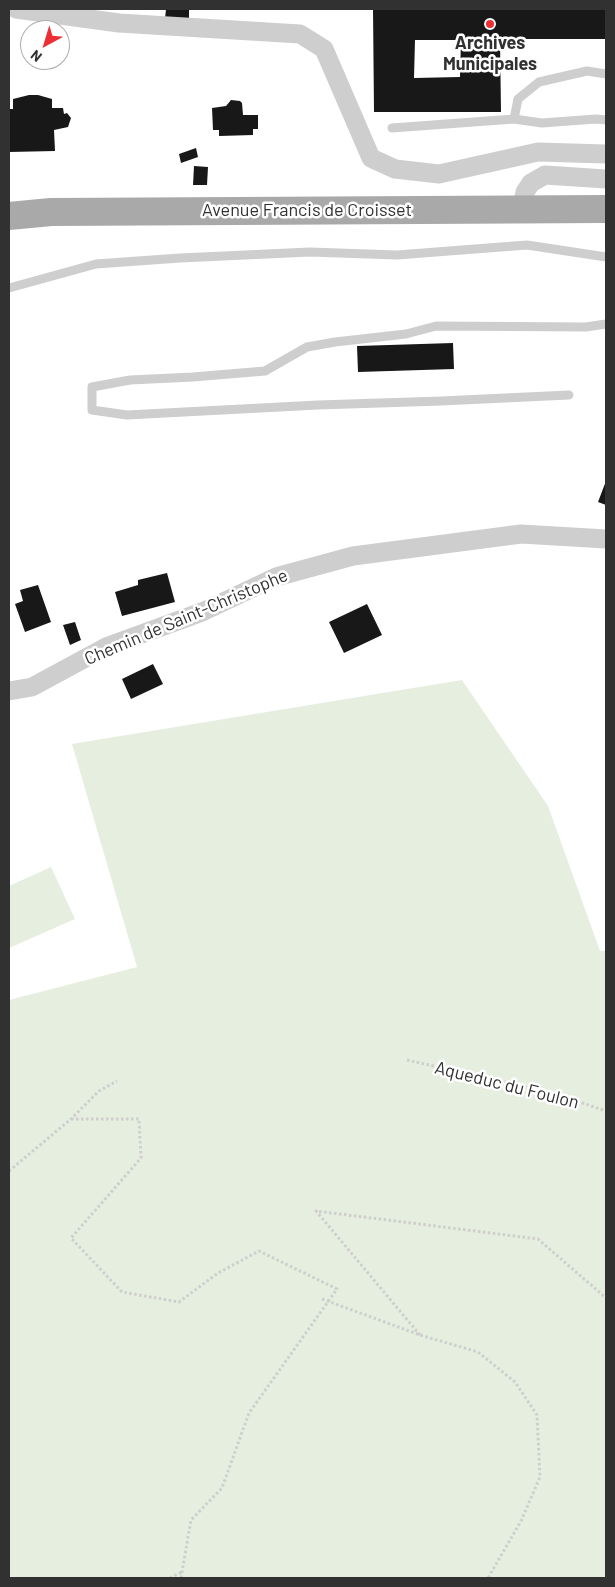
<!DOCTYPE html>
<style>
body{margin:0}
#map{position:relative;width:615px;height:1587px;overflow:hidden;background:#fff;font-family:Barlow,sans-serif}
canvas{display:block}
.frame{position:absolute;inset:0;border:10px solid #313131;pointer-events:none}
.north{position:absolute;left:20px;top:20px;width:50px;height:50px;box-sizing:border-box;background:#fff;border:1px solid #adadad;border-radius:50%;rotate:219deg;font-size:14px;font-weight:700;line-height:20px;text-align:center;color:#313131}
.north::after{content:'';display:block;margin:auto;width:18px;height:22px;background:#ec2f35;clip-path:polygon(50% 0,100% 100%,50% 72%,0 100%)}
</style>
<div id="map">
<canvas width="615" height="1587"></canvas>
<div class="frame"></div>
<div class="north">N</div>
</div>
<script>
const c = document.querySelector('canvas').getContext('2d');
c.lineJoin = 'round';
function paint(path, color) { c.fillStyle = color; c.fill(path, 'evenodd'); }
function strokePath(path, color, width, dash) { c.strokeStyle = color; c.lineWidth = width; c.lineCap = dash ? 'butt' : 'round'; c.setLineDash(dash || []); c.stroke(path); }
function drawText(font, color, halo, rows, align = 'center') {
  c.font = font + ' Barlow,sans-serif'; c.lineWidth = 5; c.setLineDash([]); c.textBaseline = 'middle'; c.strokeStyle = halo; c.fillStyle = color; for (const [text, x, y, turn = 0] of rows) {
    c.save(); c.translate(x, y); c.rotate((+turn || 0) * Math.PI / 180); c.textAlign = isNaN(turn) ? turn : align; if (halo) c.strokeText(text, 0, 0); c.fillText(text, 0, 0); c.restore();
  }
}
paint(new Path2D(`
 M462,680L548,806L600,951H606V1578H9V1000L137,967L72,744Z
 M51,867L75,919L9,948V886Z`), '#e6eedf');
paint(new Path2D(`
 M166,9H189V21L165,19Z
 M373,9H606V39H500L501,112H374ZM415,40H461L460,77L414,78Z
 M29,95H38L52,99V108H63L64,114L67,113L71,118L68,127L54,130L55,151L9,152V109H13V99Z
 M231,100L240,101L242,103L243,115H258V129H253V135L219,136V130H213L212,108L226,106Z
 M196,148L198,157L181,163L179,154Z
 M194,166L208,167L207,185H193Z
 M453,343L454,369L358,372L357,346Z
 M606,481V505L598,502Z
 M167,573L175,602L122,616L115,592L138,585V580Z
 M38,585L51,622L25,632L15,604L23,601L20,590Z
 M367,604L382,635L344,653L329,622Z
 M75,622L81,640L70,645L63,625Z
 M153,664L163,684L131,699L122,679Z`), '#181818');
strokePath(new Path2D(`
 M407,1060L553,1093L606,1111
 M71,1119H139L141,1158L71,1238L122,1292L179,1302L218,1273L259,1251L337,1289L249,1413L222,1488L191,1520L181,1578
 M9,1171L71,1119L99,1091L117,1081
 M322,1299L420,1335L478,1352L515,1382L537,1415L540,1477L521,1521L488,1578
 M420,1335L316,1211L538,1239L606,1298
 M170,1578L182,1572`), '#cecece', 3, [2.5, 2.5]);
strokePath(new Path2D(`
 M606,74L587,71L539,82L518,99L514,119L542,123L596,119L606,120
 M392,128L514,119
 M9,288L96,264L180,258L310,252L397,255L527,245L606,257
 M569,395L441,401L318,405L127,415L92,410V387L130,380L193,377L265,371L307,347L335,342L406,334L436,326L586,327L606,324`), '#cecece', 9);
strokePath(new Path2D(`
 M16,9L119,23L300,34L324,49L371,158L395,169L439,174L538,152L606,154
 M522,209L525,192L531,183L545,175L606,179
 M9,691L32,687L106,647L202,612L276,577L353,556L521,534L606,539`), '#cecece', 19);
strokePath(new Path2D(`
 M9,216L51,212L606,209`), '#a9a9a9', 28);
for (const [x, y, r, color] of [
 [490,24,5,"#ec2f35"]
]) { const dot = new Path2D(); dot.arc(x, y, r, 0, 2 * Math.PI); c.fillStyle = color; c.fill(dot); strokePath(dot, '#fff', 2); }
drawText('bold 18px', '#313131', '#fff', [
 ["Archives",490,43],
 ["Municipales",490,64]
]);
drawText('18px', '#313131', '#fff', [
 ["Avenue Francis de Croisset",307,210],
 ["Chemin de Saint-Christophe",186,617,-23],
 ["Aqueduc du Foulon",507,1085,14]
]);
</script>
